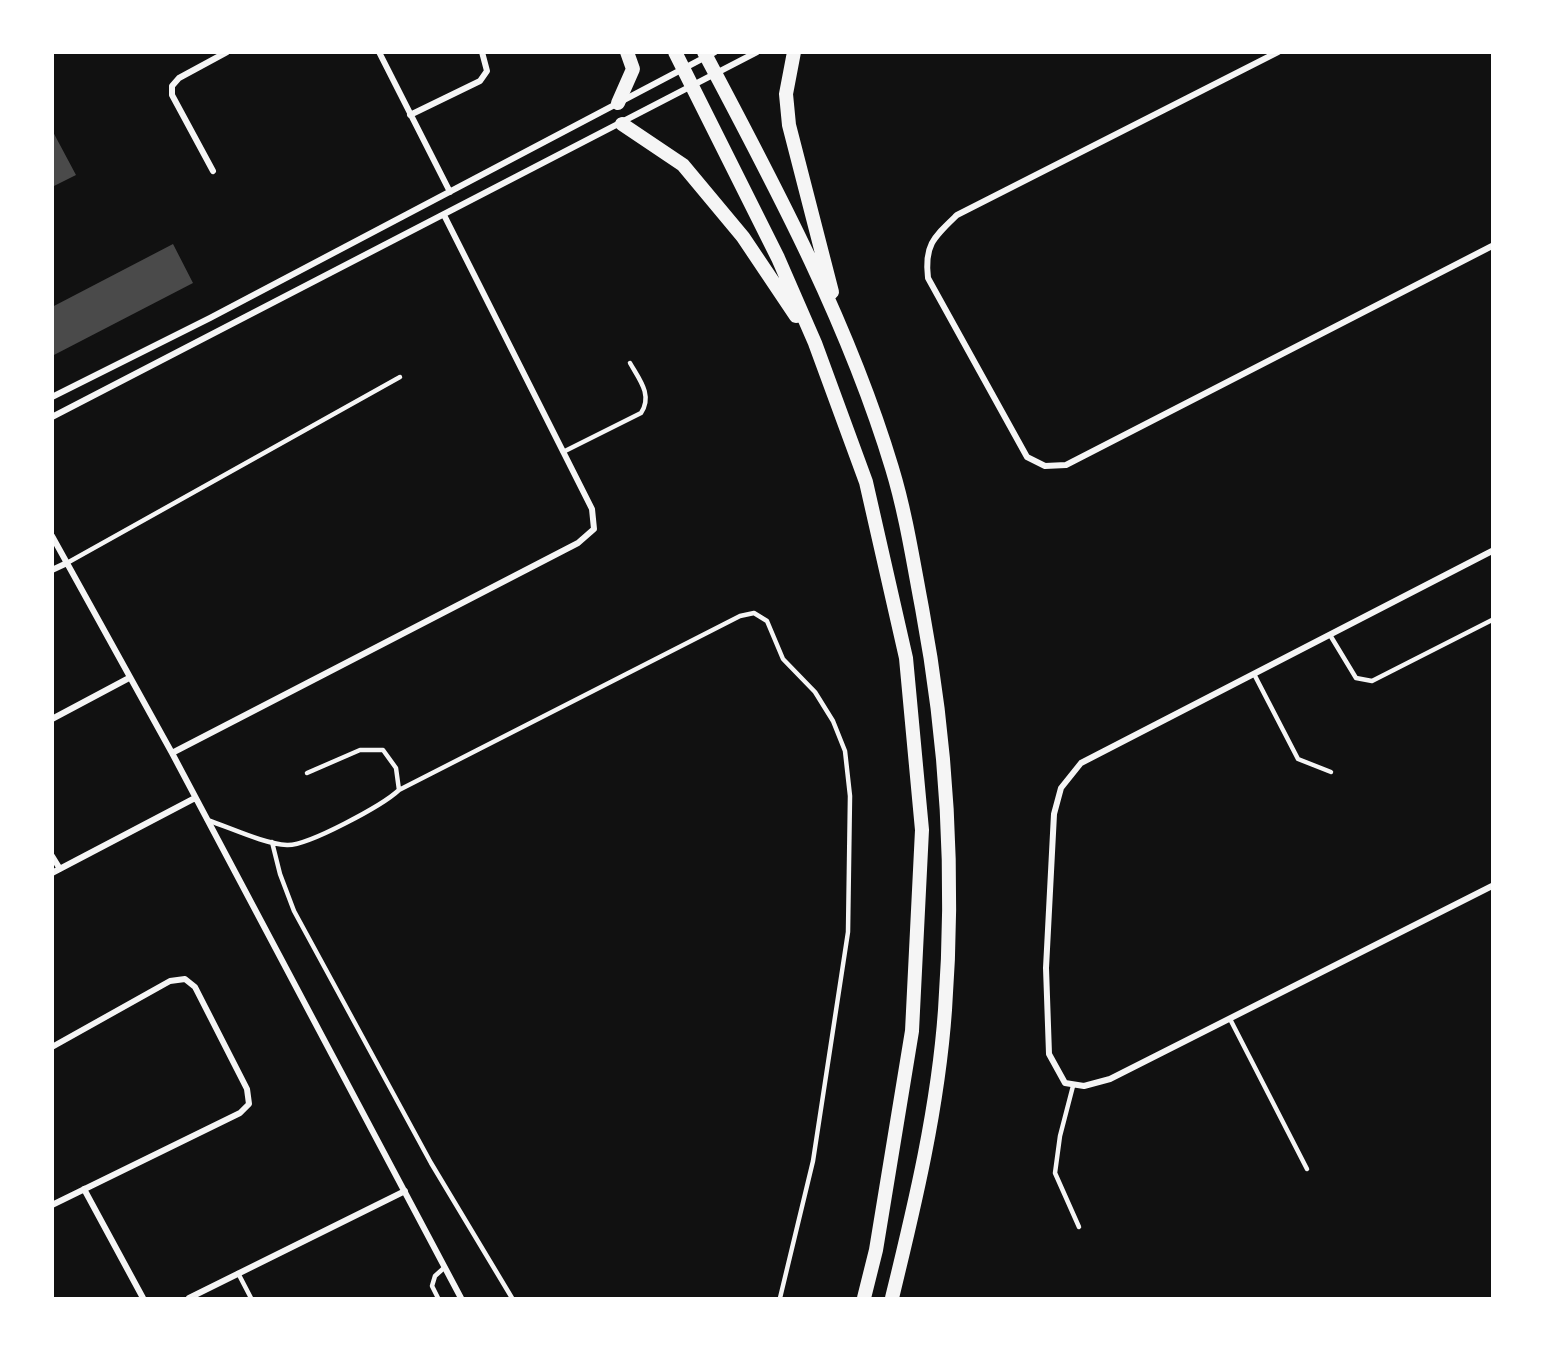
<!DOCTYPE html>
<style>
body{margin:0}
#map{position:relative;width:1545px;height:1351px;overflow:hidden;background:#111;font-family:Jost,sans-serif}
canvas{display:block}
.frame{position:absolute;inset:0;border:54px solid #fff;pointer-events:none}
</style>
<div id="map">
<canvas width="1545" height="1351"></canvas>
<div class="frame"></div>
</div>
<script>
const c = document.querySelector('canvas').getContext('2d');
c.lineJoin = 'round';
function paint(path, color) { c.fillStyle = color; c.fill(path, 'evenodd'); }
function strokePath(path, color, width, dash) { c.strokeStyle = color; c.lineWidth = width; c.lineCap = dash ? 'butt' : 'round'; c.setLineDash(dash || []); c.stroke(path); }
paint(new Path2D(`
 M52,130L76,175L52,187Z
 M173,244L193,283L52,356V307Z`), '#4a4a4a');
strokePath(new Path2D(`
 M563,452L641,413C653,395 639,379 630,363
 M67,563L400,377
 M1330,635L1356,678L1372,681L1492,620
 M1254,674L1298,759L1331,772
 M399,790L740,616L754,613L767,621L783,659L815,692L833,721L845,751L850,796L848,932L813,1161L780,1298
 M207,820C229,827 264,844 287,845C308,846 383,805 399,790L396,768L383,750H360L307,773
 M272,842L280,874L294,911L431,1163L512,1298
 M1230,1019L1307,1169
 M1073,1086L1060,1136L1055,1173L1079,1227
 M238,1273L251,1298
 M438,1298L432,1286L435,1276L445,1267`), '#f5f5f5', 4.5);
strokePath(new Path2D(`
 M379,52L450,192
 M1278,52L957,215C934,237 924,245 928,278L1027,457L1045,466L1066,465L1492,246
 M410,115L480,81L487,71L482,52
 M213,171L172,95V86L179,78L227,52
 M52,397L210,318L715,52
 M52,417L757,52
 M52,536L172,753L461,1298
 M1492,551L1081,763L1061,788L1054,814L1046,968L1049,1054L1065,1083L1084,1086L1110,1079L1492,886
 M52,570L67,563
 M52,719L129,678
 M172,753L578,543L594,529L592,509L444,215
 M52,856L60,869
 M52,873L195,798
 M52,1047L170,981L185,979L195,987L247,1089L249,1104L240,1113L52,1205
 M84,1189L143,1298
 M189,1298L405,1191`), '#f5f5f5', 6);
strokePath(new Path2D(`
 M675,52L778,258L815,343L866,482L906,658L922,830L912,1031L876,1250L864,1298
 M704,52C775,186 848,322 892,468C906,514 913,561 922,608C947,741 955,875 945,1010C938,1108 915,1204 892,1298
 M794,52L786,94L789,125L832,292
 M618,103L633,69L627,52
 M622,124L683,165L743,237L796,316`), '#f5f5f5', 14);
</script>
